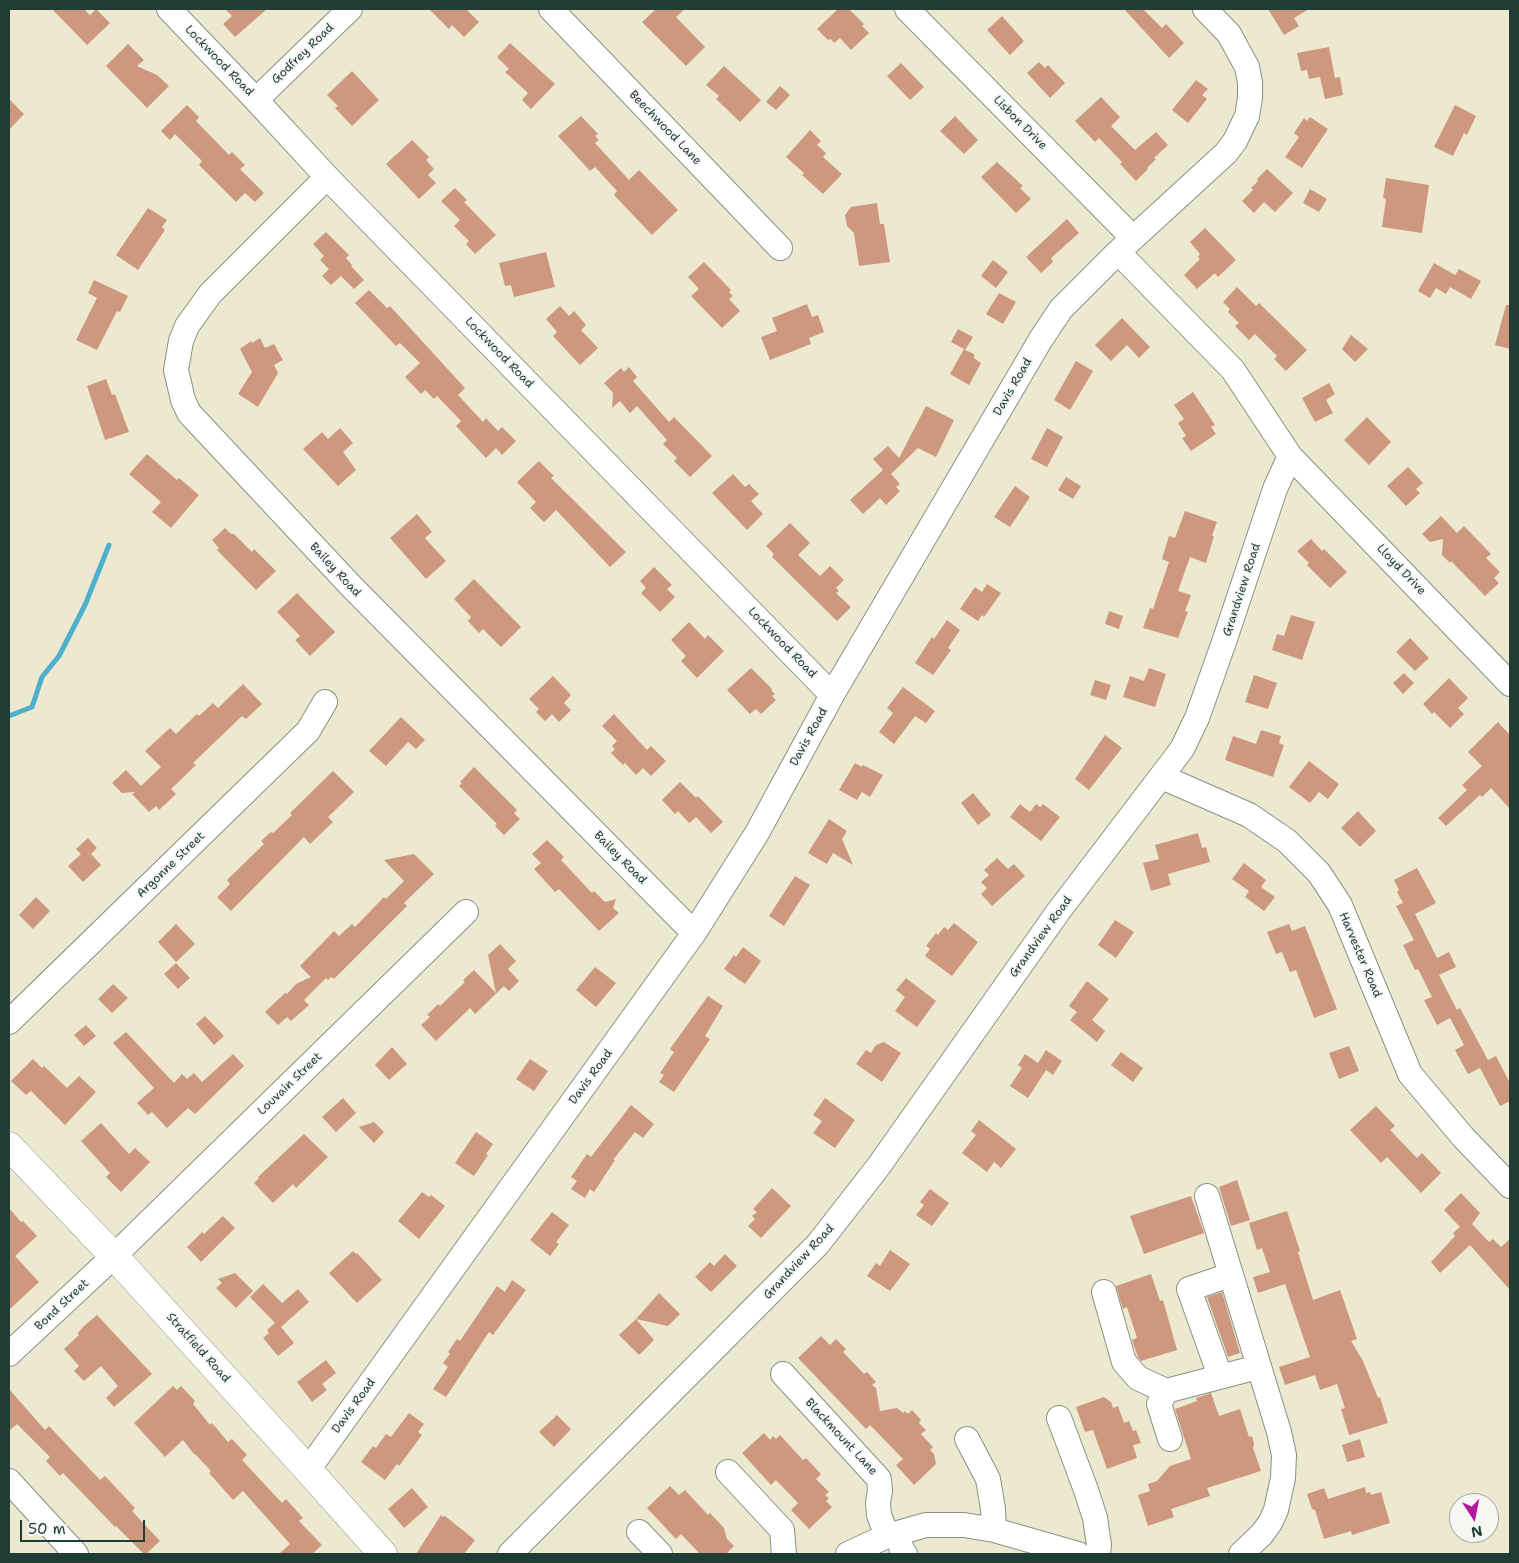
<!DOCTYPE html>
<style>
body{margin:0}
#map{position:relative;width:1519px;height:1563px;overflow:hidden;background:#ede9d1;font-family:"Shantell Sans",sans-serif}
canvas{display:block}
.frame{position:absolute;inset:0;border:10px solid #1f3d34;pointer-events:none}
.north{position:absolute;left:1449px;top:1493px;width:50px;height:50px;box-sizing:border-box;background:#f6f6f2;border:1px solid #a0aca6;border-radius:50%;rotate:169deg;font-size:14px;font-weight:700;line-height:20px;text-align:center;color:#1f3d34}
.north::after{content:'';display:block;margin:auto;width:18px;height:22px;background:#b5179e;clip-path:polygon(50% 0,100% 100%,50% 72%,0 100%)}
.scale{position:absolute;left:20px;top:1520px;width:125px;height:22px;box-sizing:border-box;border:2px solid #1f3d34;border-top:0;padding-left:6px;font-size:15px;line-height:18px;white-space:nowrap;color:#1f3d34;-webkit-text-stroke:4px #f6f6f2;paint-order:stroke}
</style>
<div id="map">
<canvas width="1519" height="1563"></canvas>
<div class="frame"></div>
<div class="north">N</div>
<div class="scale">50 m</div>
</div>
<script>
const c = document.querySelector('canvas').getContext('2d');
c.lineJoin = 'round';
function poly(rows) {
  const path = new Path2D();
  for (const r of rows) {
    path.moveTo(r[0], r[1]);
    for (let i = 2; i < r.length; i += 2) path.lineTo(r[i], r[i + 1]);
  }
  return path;
}
function stroke(path, color, width, dash) {
  c.strokeStyle = color;
  c.lineWidth = width;
  c.lineCap = dash ? 'butt' : 'round';
  c.setLineDash(dash || []);
  c.stroke(path);
}
function fill(path, color) {
  c.fillStyle = color;
  c.fill(path, 'evenodd');
}
function write(font, color, halo, rows, align = 'center') {
  c.font = font + ' "Shantell Sans",sans-serif';
  c.lineWidth = 4;
  c.setLineDash([]);
  c.textBaseline = 'middle';
  c.strokeStyle = halo;
  c.fillStyle = color;
  for (const [text, x, y, turn = 0] of rows) {
    c.save();
    c.translate(x, y);
    c.rotate((+turn || 0) * Math.PI / 180);
    c.textAlign = isNaN(turn) ? turn : align;
    if (halo) c.strokeText(text, 0, 0);
    c.fillText(text, 0, 0);
    c.restore();
  }
}
stroke(poly([
 [9,716,32,707,42,677,59,656,85,605,109,545]
]), '#4eb0cd', 5);
fill(poly([
 [52,9,84,9,90,15,96,9,110,23,87,45],
 [225,9,267,9,235,37,223,24,232,16],
 [429,9,466,9,479,22,464,37,452,25,449,29],
 [656,9,685,9,676,17,705,47,686,66,642,22],
 [838,9,849,9,864,24,862,26,869,33,851,50,840,38,834,43,831,39,828,40,817,29],
 [1124,9,1143,9,1162,28,1166,24,1184,43,1169,58],
 [1268,9,1309,9,1294,18,1299,26,1284,35],
 [1002,16,1024,41,1010,55,987,30],
 [510,43,555,84,531,109,522,100,528,93,505,72,509,69,497,57],
 [128,44,144,60,137,66,157,75,169,86,147,108,106,66],
 [1329,47,1335,78,1340,77,1343,95,1325,99,1320,77,1309,79,1307,70,1301,71,1297,53],
 [1039,62,1045,68,1048,65,1065,83,1050,98,1027,73],
 [901,63,924,87,910,100,887,76],
 [724,66,761,100,740,122,716,99,719,96,706,85],
 [352,71,379,100,352,126,335,108,338,106,327,95],
 [1196,80,1208,89,1202,95,1207,99,1188,123,1172,110],
 [780,86,790,95,776,110,766,102],
 [1101,97,1120,117,1111,126,1135,150,1156,132,1168,145,1154,158,1156,159,1147,168,1148,169,1136,181,1120,164,1122,162,1099,138,1095,142,1075,121],
 [9,99,24,114,9,130],
 [187,105,199,117,196,121,229,155,232,152,245,165,240,169,264,193,255,202,245,193,236,202,199,165,202,161,175,134,170,140,161,131],
 [1455,105,1476,116,1467,135,1464,133,1453,156,1434,147],
 [581,116,598,134,595,136,599,140,595,143,629,180,639,170,678,210,652,235,614,195,617,191,595,167,590,171,558,136],
 [955,116,978,140,964,154,940,131],
 [1310,117,1328,129,1302,168,1285,157,1299,137,1294,133,1304,118,1307,121],
 [810,130,821,141,817,145,826,153,823,157,842,174,823,194,802,175,804,173,786,157],
 [412,140,429,157,426,160,434,169,428,175,436,183,419,199,386,164],
 [997,162,1023,186,1020,188,1031,199,1016,213,981,177],
 [1267,169,1293,193,1275,212,1264,202,1254,213,1242,201,1253,190,1251,188,1258,181,1257,179],
 [1386,178,1429,185,1422,233,1382,227,1386,199,1383,198],
 [455,188,467,200,464,202,496,235,475,254,466,244,469,241,454,226,460,220,441,201],
 [1310,189,1327,199,1319,212,1303,203],
 [877,203,880,224,884,224,890,262,859,266,854,233,847,226,845,215,851,207],
 [148,208,167,220,162,227,165,230,138,270,116,255],
 [1067,219,1079,233,1051,258,1053,262,1041,273,1026,257],
 [1205,228,1236,260,1218,277,1215,273,1197,289,1184,275,1200,259,1198,257,1200,254,1190,242],
 [326,232,349,255,346,258,352,265,351,266,364,280,354,289,341,276,331,285,322,276,329,269,320,260,324,256,313,244],
 [546,252,555,287,514,297,511,285,505,286,499,263],
 [993,260,1008,272,996,288,981,276],
 [704,262,731,290,729,292,733,296,729,299,740,311,722,328,691,296,699,289,688,277],
 [1434,263,1455,275,1459,269,1481,281,1471,299,1450,287,1446,294,1436,288,1430,298,1418,291],
 [94,280,128,296,120,312,117,311,97,350,76,340,97,298,88,293],
 [1237,287,1256,306,1259,303,1307,350,1286,371,1274,359,1277,356,1255,334,1249,340,1235,326,1239,323,1228,312,1230,309,1223,302],
 [369,290,387,308,390,306,465,388,458,395,483,422,486,418,498,431,502,427,516,441,502,455,496,448,486,458,456,426,461,421,437,396,434,399,425,390,421,394,405,377,420,363,400,343,396,346,355,303],
 [999,293,1016,302,1003,324,986,314],
 [807,304,812,317,818,315,824,332,809,338,811,344,770,360,761,337,777,331,772,318],
 [1506,305,1510,305,1510,349,1495,345],
 [560,306,569,316,574,311,586,325,581,330,598,348,580,365,553,336,557,332,546,319],
 [1122,318,1150,347,1139,358,1127,345,1111,361,1095,345],
 [958,329,973,337,965,350,974,354,974,358,981,363,969,385,950,374,964,349,951,342],
 [1351,335,1368,349,1355,362,1342,349],
 [260,338,265,348,274,344,283,360,274,365,278,373,258,407,238,394,252,372,240,349,251,341,252,343],
 [1076,361,1093,371,1070,410,1054,400],
 [629,367,637,377,633,381,669,422,674,417,712,456,690,477,674,461,677,458,663,444,667,440,637,406,630,413,620,401,612,408,613,393,604,383,621,368,624,372],
 [106,379,112,395,115,394,129,432,105,440,87,386],
 [1329,383,1335,394,1326,400,1333,413,1315,422,1302,398],
 [1193,392,1215,425,1211,427,1216,434,1191,451,1182,438,1186,436,1178,423,1184,419,1174,405],
 [926,406,954,420,936,457,918,448,891,474,900,484,896,487,900,491,886,505,880,498,863,514,850,500,883,470,873,459,888,446,899,458],
 [1367,417,1391,442,1369,465,1344,440],
 [340,428,353,443,343,452,356,470,338,486,303,449,322,432,328,439],
 [1047,428,1063,437,1047,467,1031,459],
 [147,454,177,480,179,478,199,495,171,528,152,512,161,502,129,474],
 [539,461,554,476,551,478,626,552,610,567,556,510,544,522,530,508,536,502,517,482],
 [1408,467,1423,483,1416,489,1420,493,1406,506,1387,486],
 [733,474,745,487,749,484,759,494,751,501,763,514,747,530,712,493],
 [1066,477,1081,486,1073,499,1058,490],
 [1015,486,1030,497,1010,527,994,517],
 [1185,511,1217,522,1212,536,1214,536,1206,563,1190,557,1178,591,1191,595,1185,611,1188,612,1178,638,1143,628,1150,608,1153,609,1169,562,1162,559,1169,536,1175,538],
 [417,514,432,532,425,538,446,561,426,579,390,538],
 [1441,516,1457,533,1464,526,1491,554,1486,558,1500,572,1494,578,1499,583,1485,596,1451,561,1450,563,1442,555,1443,539,1430,542,1422,534],
 [790,523,810,543,798,555,820,576,830,566,844,580,836,588,839,591,836,593,851,607,837,621,772,557,774,554,766,546],
 [225,528,231,534,234,534,252,552,254,549,276,571,256,590,217,550,219,548,212,540],
 [1311,539,1322,551,1324,549,1347,572,1330,588,1307,565,1309,563,1297,551],
 [654,567,672,585,667,589,675,597,660,612,641,593,646,588,640,581],
 [474,579,521,627,501,647,483,629,479,633,468,621,471,617,454,599],
 [987,584,1001,593,984,617,982,615,978,621,960,609,975,587,982,592],
 [297,593,335,632,310,656,295,640,300,636,277,612],
 [1109,611,1123,616,1119,629,1105,624],
 [1291,615,1315,622,1302,660,1272,650,1277,634,1284,636],
 [947,620,960,630,948,648,951,650,933,675,915,663,932,637,934,639],
 [689,622,705,639,708,635,724,651,697,678,681,661,686,656,671,640],
 [1410,638,1429,658,1415,671,1396,652],
 [751,668,772,689,771,690,775,694,772,696,776,700,761,714,756,709,750,714,727,690],
 [1149,668,1166,674,1155,707,1123,697,1130,676,1144,681],
 [1404,673,1414,683,1403,694,1393,683],
 [1254,675,1277,683,1268,709,1245,702],
 [553,676,571,695,564,703,571,710,559,722,552,714,545,721,536,712,539,709,529,699],
 [1449,678,1468,698,1458,708,1464,714,1450,728,1434,712,1432,714,1423,704],
 [1095,680,1111,685,1106,700,1090,695],
 [243,684,262,704,246,719,242,716,193,763,196,765,171,789,176,794,159,810,156,806,149,812,132,794,135,792,122,793,112,783,126,770,141,786,161,767,145,751,170,728,176,734,197,714,199,716,213,703,218,708],
 [903,687,935,711,926,723,915,716,894,744,879,732,893,713,887,708],
 [614,714,647,750,651,746,666,761,651,776,643,768,636,775,625,763,623,765,611,753,615,749,612,746,617,741,602,726],
 [401,717,425,740,416,749,408,742,386,766,369,751],
 [1498,722,1510,735,1510,809,1491,788,1482,797,1480,795,1446,826,1438,818,1467,790,1462,785,1482,766,1468,752],
 [1261,730,1281,736,1279,743,1284,745,1273,777,1225,760,1233,736,1256,744],
 [1105,735,1122,748,1089,790,1075,779],
 [1309,761,1339,784,1328,799,1319,792,1310,803,1289,787],
 [855,763,862,767,863,765,883,775,870,797,862,792,857,800,839,790],
 [474,767,517,810,514,813,520,819,504,835,495,826,497,824,459,786,462,783,460,782],
 [333,771,354,792,328,817,333,822,310,844,304,837,231,911,217,897,230,884,227,880,264,844,261,841,271,832,273,833,292,815,290,813],
 [680,782,696,798,698,796,723,822,711,833,696,817,689,823,678,811,675,814,662,800],
 [973,793,991,815,978,825,961,803],
 [1020,804,1030,812,1036,804,1040,807,1043,804,1060,817,1041,841,1010,817],
 [1358,811,1376,831,1360,847,1341,828],
 [829,819,847,831,842,839,853,865,833,853,827,864,808,853],
 [1198,833,1202,848,1206,847,1210,862,1168,874,1171,885,1151,891,1143,863,1159,859,1155,845],
 [88,838,97,848,91,854,101,865,83,882,68,866,81,854,76,849],
 [547,840,564,857,561,860,592,893,594,891,605,902,616,899,613,908,619,913,599,931,559,889,555,892,534,869,541,863,532,854],
 [414,854,434,874,404,903,407,906,334,979,331,977,328,980,326,978,304,1000,309,1005,291,1021,287,1017,278,1025,265,1012,285,993,287,994,296,984,311,977,300,966,334,931,339,936,352,924,355,927,384,897,386,899,404,881,384,860],
 [997,858,1008,869,1014,864,1025,876,992,906,981,894,987,888,981,882,989,875,984,870],
 [1244,863,1266,880,1261,887,1275,897,1264,911,1245,897,1249,891,1232,879],
 [1417,868,1436,903,1415,914,1437,958,1449,952,1456,967,1439,975,1457,1010,1460,1008,1488,1060,1496,1056,1510,1083,1510,1101,1500,1106,1480,1068,1468,1074,1455,1050,1464,1045,1450,1018,1437,1025,1424,1000,1432,997,1418,969,1415,970,1403,945,1414,940,1396,906,1403,903,1397,892,1399,890,1394,880],
 [795,876,810,885,784,926,769,916],
 [36,897,50,911,33,929,19,915],
 [1115,920,1134,932,1116,958,1098,945],
 [954,923,978,942,952,976,925,956,930,949,926,946,936,933,938,935,944,927,948,930],
 [176,924,195,944,176,962,158,942],
 [1289,924,1292,931,1305,926,1337,1009,1314,1018,1296,970,1290,972,1282,952,1276,954,1267,932],
 [500,944,516,961,508,969,519,981,509,991,504,986,475,1014,470,1008,436,1041,421,1025,430,1017,427,1015,438,1004,440,1006,465,982,463,980,474,970,496,993,488,955],
 [743,947,761,961,745,984,724,969,734,955,736,957],
 [176,963,190,978,178,989,164,974],
 [595,967,616,983,596,1007,576,990],
 [906,978,936,1001,917,1027,895,1011,905,997,896,990],
 [1087,981,1109,999,1092,1020,1105,1031,1097,1042,1070,1020,1077,1012,1069,1006],
 [113,984,128,998,112,1013,98,999],
 [708,996,723,1006,705,1036,710,1039,674,1092,659,1082,664,1075,660,1073,674,1052,670,1049],
 [205,1016,224,1036,214,1045,196,1024],
 [86,1025,96,1036,84,1046,74,1035],
 [126,1032,174,1083,182,1074,187,1079,194,1073,202,1082,233,1054,244,1066,195,1114,188,1108,167,1128,152,1112,148,1115,137,1103,154,1088,113,1043],
 [884,1042,901,1053,882,1082,856,1064,866,1050,871,1053,876,1045],
 [1349,1046,1359,1071,1339,1079,1329,1053],
 [392,1047,407,1064,389,1080,375,1065],
 [1046,1050,1062,1061,1053,1075,1046,1070,1028,1098,1010,1086,1022,1068,1018,1065,1025,1054,1038,1063],
 [1121,1052,1143,1068,1133,1082,1111,1065],
 [33,1059,42,1068,44,1066,67,1088,79,1076,96,1092,65,1125,31,1091,26,1095,11,1081],
 [530,1059,548,1071,534,1091,516,1079],
 [343,1098,356,1113,336,1132,322,1117],
 [825,1098,855,1120,835,1148,813,1133,822,1121,813,1115],
 [631,1105,654,1124,643,1138,635,1132,613,1160,615,1160,594,1192,590,1189,585,1198,571,1189,577,1181,571,1177,587,1154,591,1157],
 [1376,1106,1395,1126,1390,1130,1417,1158,1422,1153,1441,1173,1421,1193,1387,1157,1381,1163,1350,1130],
 [979,1120,1016,1149,1001,1168,994,1162,987,1172,962,1153,976,1135,971,1131],
 [374,1122,384,1132,374,1143,359,1127],
 [101,1123,129,1154,135,1148,150,1162,121,1192,106,1177,110,1173,81,1141],
 [476,1132,493,1144,486,1154,488,1155,474,1176,455,1163],
 [304,1134,328,1157,296,1188,293,1184,273,1203,254,1183,259,1178,258,1177],
 [1237,1180,1250,1220,1231,1226,1219,1187],
 [772,1188,791,1206,761,1238,748,1226,755,1219,752,1216,757,1212,753,1209],
 [930,1189,949,1203,932,1226,916,1215,924,1205,920,1202],
 [422,1192,429,1197,431,1195,445,1206,419,1239,398,1221],
 [1461,1193,1480,1213,1472,1224,1489,1242,1493,1239,1501,1247,1510,1239,1510,1290,1470,1245,1440,1273,1431,1262,1455,1236,1453,1233,1460,1227,1444,1210],
 [1191,1196,1204,1233,1144,1254,1130,1216],
 [9,1208,21,1222,23,1221,37,1236,15,1256,39,1282,9,1310],
 [1287,1211,1300,1251,1298,1252,1313,1300,1340,1290,1357,1339,1351,1341,1363,1361,1378,1398,1380,1397,1388,1423,1349,1435,1341,1409,1345,1408,1337,1384,1320,1390,1315,1375,1285,1385,1279,1367,1310,1357,1285,1284,1258,1293,1253,1277,1270,1272,1262,1248,1257,1250,1249,1223],
 [552,1212,569,1225,556,1242,559,1244,550,1256,530,1240],
 [223,1216,235,1228,201,1262,187,1247,202,1232,204,1234],
 [890,1250,910,1264,890,1291,867,1276,876,1263,880,1266],
 [353,1251,356,1254,357,1253,382,1280,357,1303,329,1273],
 [725,1254,737,1266,711,1292,695,1277,710,1262,714,1266],
 [235,1273,253,1291,236,1308,216,1288,222,1283,218,1279],
 [1151,1274,1160,1301,1163,1300,1177,1350,1141,1361,1138,1357,1132,1340,1137,1338,1127,1307,1123,1309,1116,1286],
 [512,1280,526,1290,493,1335,489,1332,446,1397,433,1389,448,1367,443,1363,450,1354,448,1352,457,1339,460,1341,497,1286,505,1292],
 [263,1284,282,1303,298,1289,309,1302,281,1327,294,1343,278,1356,263,1338,269,1333,267,1330,275,1323,250,1297],
 [1222,1292,1240,1353,1228,1357,1207,1297],
 [659,1293,680,1314,668,1326,636,1319],
 [97,1315,152,1374,114,1407,106,1398,118,1386,101,1366,84,1381,74,1371,79,1366,64,1349,79,1335,78,1333,83,1327],
 [636,1319,654,1340,639,1355,619,1335],
 [821,1336,830,1345,836,1339,846,1349,843,1352,864,1374,867,1372,876,1382,872,1385,876,1388,880,1411,897,1408,903,1413,905,1411,908,1414,912,1410,921,1420,919,1423,926,1430,921,1434,933,1447,930,1450,934,1454,936,1464,914,1485,896,1465,903,1459,870,1425,866,1429,798,1358],
 [326,1360,336,1373,322,1384,327,1390,312,1402,297,1382],
 [173,1386,177,1390,181,1386,195,1401,193,1404,210,1425,212,1423,228,1442,232,1439,247,1455,242,1460,282,1503,286,1499,303,1518,299,1521,322,1545,312,1554,279,1554,290,1544,243,1491,233,1500,209,1473,211,1471,195,1454,194,1454,183,1440,165,1457,134,1423],
 [9,1389,45,1430,49,1426,100,1480,105,1476,135,1508,132,1511,160,1541,146,1554,144,1554,116,1526,115,1527,63,1473,60,1476,46,1461,50,1457,17,1424,9,1431],
 [1211,1393,1219,1416,1240,1409,1249,1437,1252,1436,1254,1444,1253,1448,1261,1471,1207,1488,1210,1496,1171,1509,1174,1517,1148,1526,1138,1495,1150,1491,1148,1484,1157,1481,1170,1466,1191,1459,1175,1409,1197,1401,1196,1398],
 [1104,1397,1111,1402,1113,1408,1118,1406,1124,1423,1129,1421,1133,1431,1136,1430,1141,1443,1133,1445,1137,1458,1107,1469,1093,1430,1085,1432,1076,1407],
 [409,1413,424,1424,418,1432,422,1435,399,1466,397,1464,385,1480,361,1462,373,1446,376,1448,386,1434,391,1437],
 [557,1415,571,1429,554,1447,539,1432],
 [764,1433,770,1440,773,1436,776,1439,780,1435,803,1460,806,1458,821,1474,816,1479,829,1492,825,1495,829,1498,826,1501,832,1507,809,1529,791,1510,798,1503,776,1480,771,1485,742,1453],
 [1360,1439,1365,1457,1347,1462,1342,1445],
 [670,1486,679,1495,685,1490,708,1515,710,1513,724,1528,727,1539,734,1546,726,1554,700,1554,681,1534,676,1539,647,1508],
 [1365,1487,1366,1493,1370,1492,1371,1495,1381,1492,1390,1523,1352,1535,1351,1531,1324,1539,1315,1510,1312,1509,1307,1494,1324,1488,1328,1499],
 [412,1488,428,1507,404,1528,388,1509],
 [441,1515,443,1517,445,1516,475,1540,464,1554,416,1554]
]), '#cd987e');
const minor = poly([
 [169,9,256,100,327,177,832,695],
 [551,9,780,248],
 [907,9,1133,238],
 [256,100,350,9],
 [327,177,210,294,187,326,181,341,176,370,183,400,189,413,350,585,694,933],
 [1118,252,1233,370,1290,456,1510,684],
 [1162,777,1249,815,1287,841,1319,873,1340,905,1410,1074,1463,1137,1510,1186],
 [9,1022,308,731,325,702],
 [1207,1196,1279,1432,1284,1455,1283,1478,1276,1510,1270,1523,1262,1534,1241,1554],
 [1104,1292,1124,1362,1138,1378,1166,1391,1258,1367],
 [9,1354,114,1256,466,912],
 [783,1374,879,1479,880,1491,878,1503,879,1515,887,1536],
 [1220,1376,1189,1289,1230,1275],
 [1166,1391,1159,1404,1170,1439],
 [1059,1418,1086,1490,1095,1518,1099,1545,1098,1554],
 [967,1439,988,1479,993,1509,994,1530],
 [308,1470,694,933,757,833,832,695,1041,339,1061,309,1118,252,1226,153,1235,141,1247,116,1250,98,1250,82,1247,67,1229,34,1205,9],
 [728,1472,782,1530,784,1554],
 [9,1481,76,1554],
 [639,1532,660,1554],
 [897,1533,902,1550,905,1554],
 [510,1554,818,1244,878,1167,1058,912,1182,749,1197,718,1224,642,1275,489,1290,456],
 [848,1554,887,1536,926,1525,964,1525,994,1530,1078,1554]
]);
const major = poly([
 [9,1146,125,1268,308,1470,383,1554]
]);
stroke(minor, '#869382', 26);
stroke(major, '#869382', 29);
stroke(minor, '#fff', 24);
stroke(major, '#fff', 28);
write('12px', '#1f3d34', '#f6f6f2', [
 ["Godfrey Road",303,54,-44],
 ["Lockwood Road",219,61,46],
 ["Lisbon Drive",1020,123,45],
 ["Beechwood Lane",665,128,46],
 ["Lockwood Road",499,353,46],
 ["Davis Road",1013,387,-60],
 ["Bailey Road",335,570,47],
 ["Lloyd Drive",1401,570,46],
 ["Grandview Road",1242,590,-72],
 ["Lockwood Road",782,643,46],
 ["Davis Road",809,737,-61],
 ["Bailey Road",620,858,45],
 ["Argonne Street",171,865,-44],
 ["Grandview Road",1041,937,-54],
 ["Harvester Road",1360,955,67],
 ["Davis Road",591,1077,-54],
 ["Louvain Street",290,1084,-44],
 ["Grandview Road",799,1262,-47],
 ["Bond Street",62,1305,-43],
 ["Stratfield Road",198,1348,48],
 ["Davis Road",354,1406,-54],
 ["Blackmount Lane",841,1437,47]
]);
</script>
